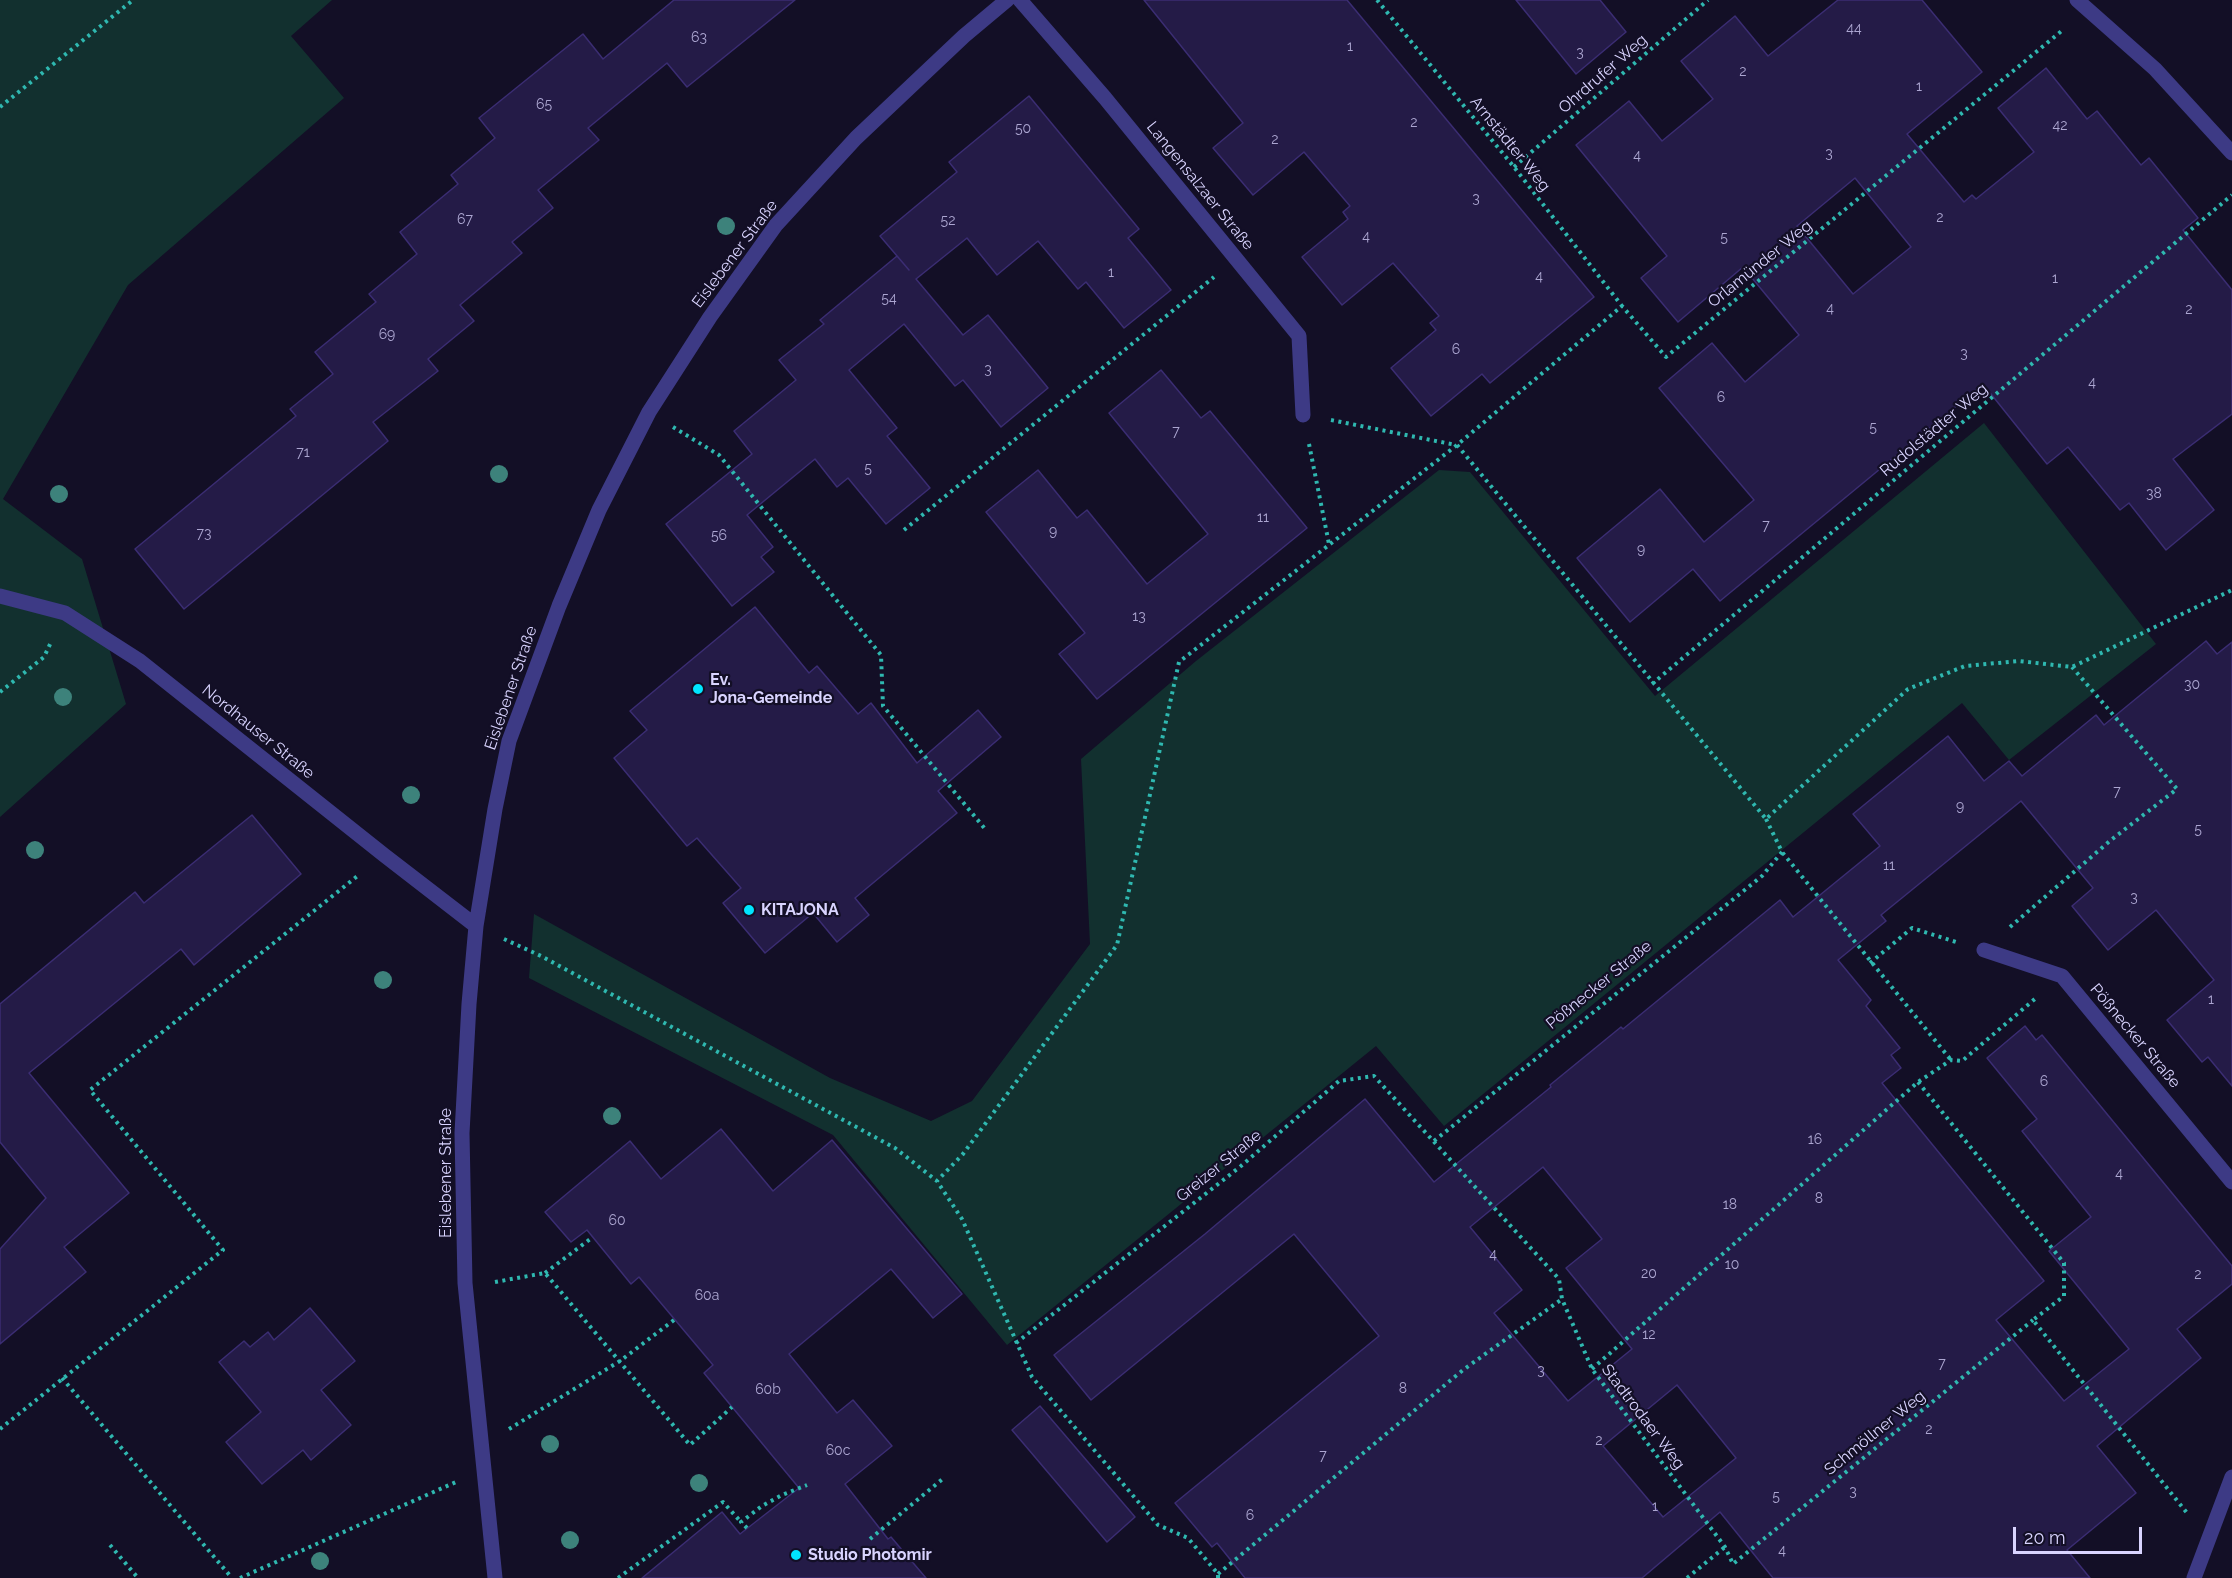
<!DOCTYPE html>
<meta charset="utf-8">
<style>
body{margin:0}
#map{position:relative;width:2232px;height:1578px;overflow:hidden;background:#130f26;font-family:Raleway,sans-serif}
canvas{display:block}
.scale{position:absolute;left:2013px;top:1527px;width:129px;height:27px;box-sizing:border-box;border:3px solid #d9d4ff;border-top:0;padding-left:8px;font-size:18px;line-height:21px;white-space:nowrap;color:#d9d4ff;-webkit-text-stroke:4px #130f26;paint-order:stroke}
</style>
<div id="map">
<canvas width="2232" height="1578"></canvas>
<div class="scale">20 m</div>
</div>
<script>
const c = document.querySelector('canvas').getContext('2d');
c.lineJoin = 'round';
function fill(path, color) {
  c.fillStyle = color;
  c.fill(path, 'evenodd');
}
function poly(rows) {
  const path = new Path2D();
  for (const r of rows) {
    path.moveTo(r[0], r[1]);
    for (let i = 2; i < r.length; i += 2) path.lineTo(r[i], r[i + 1]);
  }
  return path;
}
function stroke(path, color, width, dash) {
  c.strokeStyle = color;
  c.lineWidth = width;
  c.lineCap = dash ? 'butt' : 'round';
  c.setLineDash(dash || []);
  c.stroke(path);
}
function write(font, color, halo, rows, align = 'center') {
  c.font = font + ' Raleway,sans-serif';
  c.lineWidth = 4.5;
  c.setLineDash([]);
  c.textBaseline = 'middle';
  c.strokeStyle = halo;
  c.fillStyle = color;
  for (const [text, x, y, turn = 0] of rows) {
    c.save();
    c.translate(x, y);
    c.rotate((+turn || 0) * Math.PI / 180);
    c.textAlign = isNaN(turn) ? turn : align;
    if (halo) c.strokeText(text, 0, 0);
    c.fillText(text, 0, 0);
    c.restore();
  }
}
fill(poly([
 [0,0,332,0,291,36,344,98,128,285,3,499,82,559,126,704,0,817],
 [1984,423,2156,644,2009,760,1962,703,1444,1126,1376,1046,1007,1345,833,1135,529,978,534,914,830,1078,931,1121,972,1101,1090,944,1081,759,1196,661,1439,470,1470,472,1655,696]
]), '#12302f');
const building = poly([
 [674,0,795,0,687,87,667,63,588,128,599,140,538,190,553,208,512,242,522,253,460,305,474,321,428,359,438,371,373,422,388,441,184,609,135,549,296,416,290,409,333,374,315,352,376,302,369,294,417,254,400,232,458,184,451,175,495,138,479,118,583,34,603,59,674,0],
 [1144,0,1347,0,1594,297,1490,383,1482,374,1431,416,1391,368,1436,330,1430,323,1439,316,1393,263,1342,305,1302,257,1348,219,1343,212,1350,206,1304,152,1253,195,1213,148,1243,123,1144,0],
 [1516,0,1600,0,1626,32,1576,74,1516,0],
 [1838,0,1922,0,1982,72,1907,134,1964,202,1972,195,1976,199,2034,152,1998,108,2046,68,2087,119,2097,111,2141,165,2149,158,2198,218,2183,230,2232,290,2232,414,2173,459,2214,510,2166,550,2129,503,2120,510,2068,447,2047,464,1983,384,1720,601,1693,569,1630,622,1577,558,1660,489,1704,542,1754,500,1659,388,1712,343,1745,382,1799,335,1743,267,1678,322,1641,278,1667,256,1576,145,1629,101,1662,141,1713,99,1681,61,1735,16,1768,56,1838,0],
 [1855,178,1911,247,1853,294,1797,226,1855,178],
 [1029,96,1139,229,1128,238,1171,290,1124,328,1086,282,1078,289,1038,241,997,275,967,238,916,279,963,335,988,315,1048,388,1001,427,963,380,955,386,904,324,849,370,897,428,887,436,930,488,886,524,848,478,837,487,815,459,747,515,773,547,761,557,774,572,732,606,666,524,752,454,734,431,796,380,779,360,824,324,820,320,897,256,909,270,880,236,957,172,949,162,1029,96],
 [1161,370,1201,418,1210,411,1307,528,1097,699,1059,654,1085,633,986,512,1038,470,1077,518,1087,510,1147,584,1208,534,1109,413,1161,370],
 [755,607,809,673,817,666,858,714,871,703,917,763,978,710,1001,737,938,791,957,813,855,898,869,915,837,942,813,913,765,953,723,903,741,888,697,838,687,846,614,758,647,730,630,711,755,607],
 [2206,641,2217,654,2232,642,2232,1086,2208,1057,2202,1062,2167,1020,2214,980,2156,910,2108,950,2072,906,2093,888,2021,801,1881,915,1886,921,1838,960,1871,1000,1866,1006,1900,1048,1891,1055,1901,1068,1882,1083,2044,1281,1996,1320,2064,1401,2129,1349,2049,1251,2091,1217,2022,1131,2037,1119,1987,1058,2025,1026,2036,1040,2042,1035,2232,1266,2232,1284,2177,1329,2201,1358,2097,1446,2136,1493,2067,1550,2090,1578,1773,1578,1720,1512,1642,1578,1245,1578,1217,1543,1212,1547,1175,1503,1379,1336,1294,1234,1091,1400,1054,1355,1205,1234,1365,1099,1434,1182,1551,1087,1550,1085,1621,1027,1623,1029,1780,900,1793,917,1880,846,1853,814,1948,736,1984,781,2009,761,2022,776,2096,715,2104,725,2206,641],
 [1543,1167,1602,1239,1566,1268,1632,1349,1568,1401,1494,1313,1522,1290,1470,1227,1543,1167],
 [1677,1385,1736,1458,1663,1517,1603,1446,1677,1385],
 [252,815,301,874,194,965,181,949,29,1073,129,1193,64,1247,86,1272,0,1344,0,1249,46,1198,0,1142,0,1004,135,892,144,903,252,815],
 [721,1129,773,1191,832,1140,962,1294,933,1318,891,1269,789,1354,837,1413,853,1400,892,1446,845,1484,888,1539,891,1537,926,1578,642,1578,722,1512,740,1534,799,1488,704,1373,713,1365,639,1277,631,1284,587,1230,571,1242,545,1212,630,1141,661,1179,721,1129],
 [310,1308,355,1361,321,1390,351,1425,311,1460,303,1450,262,1484,226,1442,261,1412,219,1362,244,1341,250,1347,268,1332,274,1340,310,1308],
 [1040,1406,1135,1517,1107,1542,1012,1430,1040,1406]
]);
fill(building, '#241b47');
stroke(building, '#3b2d73', 1.5);
stroke(poly([
 [1377,0,1514,167,1622,306],
 [0,107,133,0],
 [1514,167,1708,0],
 [1331,420,1456,445],
 [673,427,719,455,881,655,883,706,986,830],
 [1309,444,1329,544],
 [1457,445,1766,819,1908,689,1965,666,2019,661,2072,667,2232,590],
 [904,530,1214,277],
 [1652,684,2232,195],
 [0,692,44,657,52,640],
 [1766,819,1782,852,1951,1060],
 [2010,927,2111,840,2177,789,2072,667],
 [504,939,541,956,895,1148,937,1181],
 [1870,963,1912,928,1956,942],
 [1918,1082,2064,1263,2064,1296,2033,1320,2187,1513],
 [1434,1141,1762,876,1782,852],
 [545,1273,593,1237],
 [495,1282,545,1273,690,1445,732,1407],
 [1016,1343,1241,1166,1339,1081,1374,1076,1559,1279,1562,1299,1592,1369,1725,1547,1733,1564,2033,1320],
 [1592,1369,1918,1082,1951,1060,1962,1061,2036,998],
 [62,1378,232,1578],
 [0,1429,223,1250,90,1090,360,874],
 [509,1429,620,1361,674,1320],
 [747,1528,741,1522,762,1506,782,1495,807,1485],
 [870,1539,945,1477],
 [110,1545,138,1578],
 [1218,1574,1463,1370,1562,1299],
 [240,1578,456,1482],
 [618,1578,723,1502,741,1522],
 [1218,1578,1218,1574,1188,1538,1158,1525,1032,1377,962,1219,937,1181,963,1154,1117,945,1179,662,1457,445,1622,306,1666,357,2064,29],
 [1687,1578,1725,1547]
]), '#2fb8b0', 4, [3, 4.5]);
stroke(poly([
 [1020,0,1105,98,1299,336,1303,415],
 [2077,0,2155,69,2232,153],
 [0,596,65,613,140,661,384,855,476,926],
 [1984,950,2062,976,2232,1182],
 [495,1578,465,1283,462,1133,469,1004,476,926,495,809,509,741,559,606,599,510,649,412,710,317,776,225,856,138,964,36,1007,0],
 [2194,1578,2232,1477]
]), '#3d3a85', 15);
c.fillStyle = '#3d827b';
for (const [x, y] of [
 [726,226],
 [499,474],
 [59,494],
 [63,697],
 [411,795],
 [35,850],
 [383,980],
 [612,1116],
 [550,1444],
 [699,1483],
 [570,1540],
 [320,1561]
]) {
  c.beginPath();
  c.arc(x, y, 9, 0, 2 * Math.PI);
  c.fill();
}
for (const [x, y, r, color] of [
 [698,689,6,"#00e5ff"],
 [749,910,6,"#00e5ff"],
 [796,1555,6,"#00e5ff"]
]) {
  const dot = new Path2D();
  dot.arc(x, y, r, 0, 2 * Math.PI);
  c.fillStyle = color;
  c.fill(dot);
  stroke(dot, '#130f26', 2);
}
write('14px', '#aca6d1', null, [
 ["44",1854,29],
 ["63",699,38],
 ["1",1350,47],
 ["3",1580,53],
 ["2",1743,72],
 ["1",1919,87],
 ["65",544,105],
 ["2",1414,123],
 ["42",2060,126],
 ["50",1023,129],
 ["2",1275,140],
 ["3",1829,154],
 ["4",1637,156],
 ["3",1476,199],
 ["2",1940,218],
 ["67",465,220],
 ["52",948,221],
 ["4",1366,237],
 ["5",1724,238],
 ["1",1111,273],
 ["4",1539,277],
 ["1",2055,279],
 ["54",889,299],
 ["4",1830,309],
 ["2",2189,310],
 ["69",387,335],
 ["6",1456,350],
 ["3",1964,354],
 ["3",988,370],
 ["4",2092,383],
 ["6",1721,398],
 ["5",1873,428],
 ["7",1176,432],
 ["71",303,453],
 ["5",868,469],
 ["38",2154,494],
 ["11",1263,518],
 ["7",1766,526],
 ["9",1053,532],
 ["73",204,534],
 ["56",719,536],
 ["9",1641,550],
 ["13",1139,617],
 ["30",2192,685],
 ["7",2117,792],
 ["9",1960,807],
 ["5",2198,830],
 ["11",1889,866],
 ["3",2134,898],
 ["1",2211,1000],
 ["6",2044,1082],
 ["16",1815,1140],
 ["4",2119,1174],
 ["8",1819,1199],
 ["18",1730,1205],
 ["60",617,1221],
 ["4",1493,1255],
 ["10",1732,1265],
 ["20",1649,1274],
 ["2",2198,1275],
 ["60a",707,1296],
 ["12",1649,1335],
 ["7",1942,1364],
 ["3",1541,1371],
 ["8",1403,1389],
 ["60b",768,1390],
 ["2",1929,1430],
 ["2",1599,1441],
 ["60c",838,1451],
 ["7",1323,1456],
 ["3",1853,1492],
 ["5",1776,1497],
 ["1",1655,1507],
 ["6",1250,1516],
 ["4",1782,1551]
]);
write('16px', '#d9d4ff', '#130f26', [
 ["Ohrdrufer Weg",1603,74,-41],
 ["Arnstädter Weg",1510,144,51],
 ["Langensalzaer Straße",1200,186,51],
 ["Eislebener Straße",735,254,-53],
 ["Orlamünder Weg",1760,264,-39],
 ["Rudolstädter Weg",1934,430,-40],
 ["Eislebener Straße",511,688,-71],
 ["Nordhauser Straße",258,732,39],
 ["Pößnecker Straße",1599,985,-39],
 ["Pößnecker Straße",2135,1036,50],
 ["Greizer Straße",1219,1166,-39],
 ["Eislebener Straße",446,1173,-90],
 ["Stadtrodaer Weg",1643,1417,53],
 ["Schmöllner Weg",1875,1433,-39]
]);
write('bold 16px', '#d9d4ff', '#130f26', [
 ["Ev.",710,680],
 ["Jona-Gemeinde",710,698],
 ["KITAJONA",761,910],
 ["Studio Photomir",808,1555]
], 'left');
</script>
